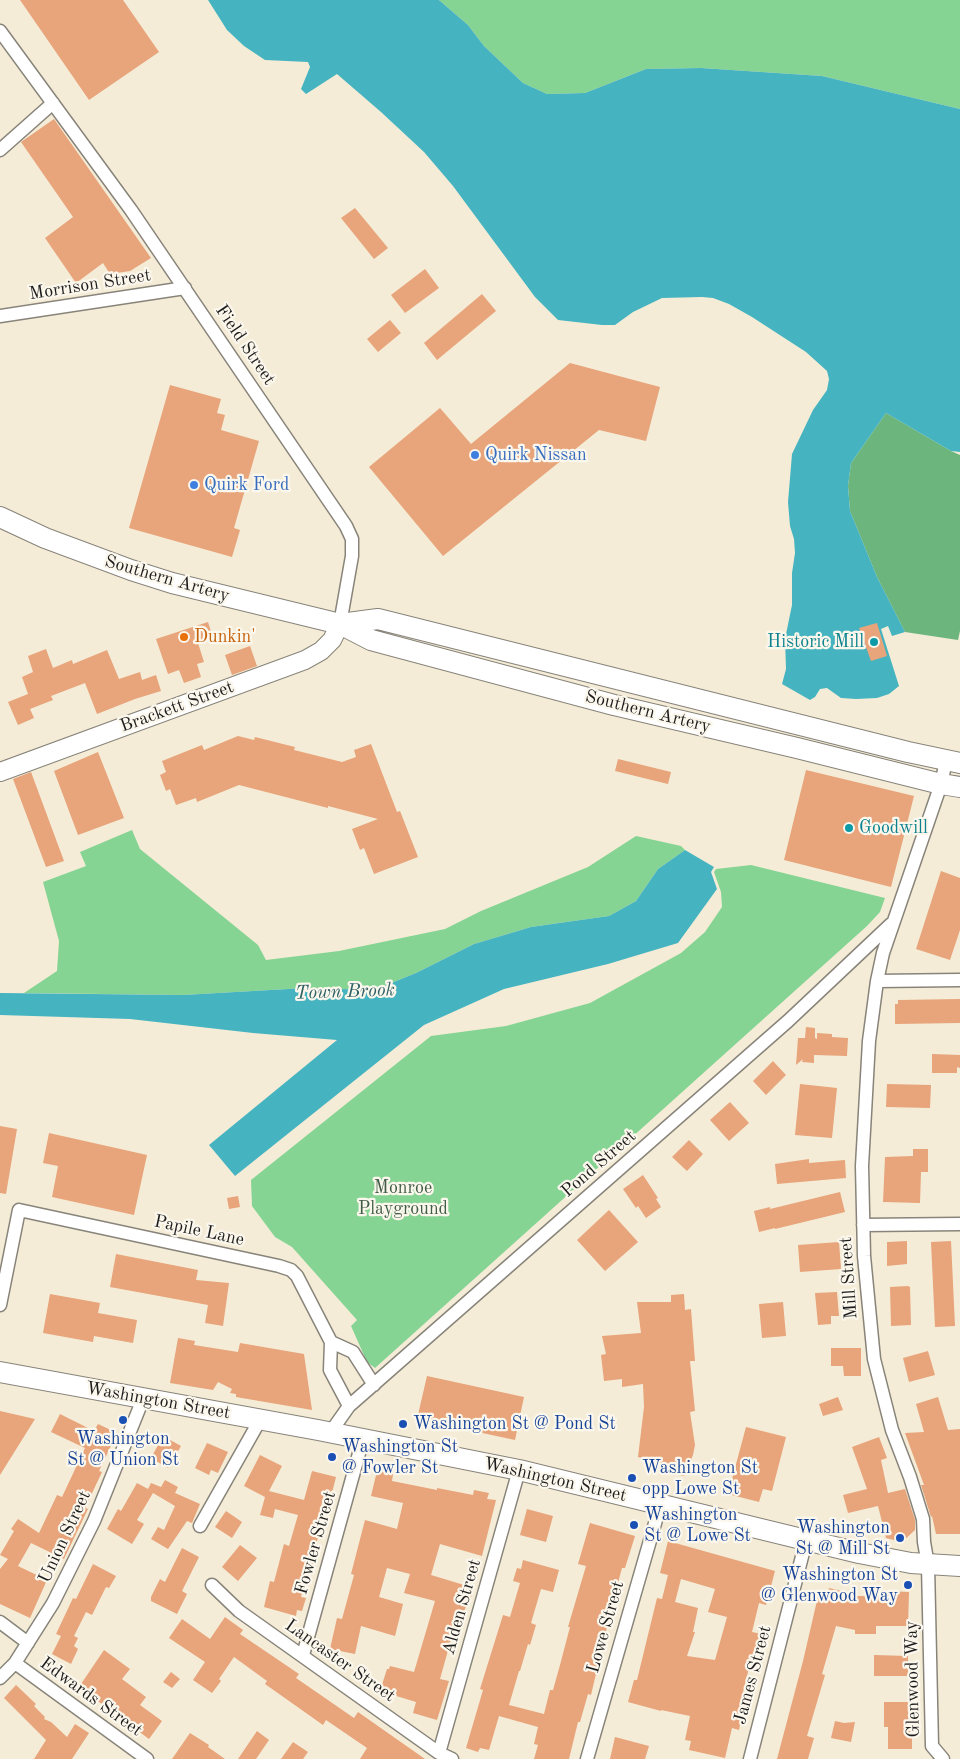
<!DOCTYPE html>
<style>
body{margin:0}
canvas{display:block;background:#f4ecd7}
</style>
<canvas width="960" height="1759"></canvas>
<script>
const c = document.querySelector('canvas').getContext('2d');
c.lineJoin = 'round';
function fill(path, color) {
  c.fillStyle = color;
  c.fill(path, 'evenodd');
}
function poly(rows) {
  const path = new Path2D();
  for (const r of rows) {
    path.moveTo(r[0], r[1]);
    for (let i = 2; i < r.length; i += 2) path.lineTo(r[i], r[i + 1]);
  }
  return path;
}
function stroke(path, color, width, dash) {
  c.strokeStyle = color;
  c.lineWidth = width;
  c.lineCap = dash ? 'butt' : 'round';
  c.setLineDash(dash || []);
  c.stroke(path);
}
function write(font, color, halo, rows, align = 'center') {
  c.font = font + ' "Old Standard TT",serif';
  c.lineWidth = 4.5;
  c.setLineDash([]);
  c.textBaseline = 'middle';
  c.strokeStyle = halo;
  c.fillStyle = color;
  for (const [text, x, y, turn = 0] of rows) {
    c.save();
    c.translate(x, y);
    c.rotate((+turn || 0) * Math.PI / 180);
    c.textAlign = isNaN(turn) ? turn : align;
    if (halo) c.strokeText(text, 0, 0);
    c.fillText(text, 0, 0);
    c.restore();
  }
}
fill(poly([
 [439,0,960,0,960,109,822,76,701,68,646,69,585,93,547,94,523,83,484,46,468,25],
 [132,830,140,849,258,945,266,960,339,951,445,929,481,911,588,867,636,836,681,846,685,850,658,869,636,901,609,916,531,927,474,944,416,973,374,990,306,988,183,995,24,993,57,971,59,941,43,882,86,866,80,852],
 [751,865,885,898,880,912,867,926,375,1368,367,1362,351,1326,357,1320,292,1247,275,1237,252,1206,251,1180,431,1036,506,1026,590,1003,681,953,705,932,722,907,721,892,714,872,716,869]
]), '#86d493');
fill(poly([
 [886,413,951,451,960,455,960,631,958,640,905,632,877,577,850,511,848,486,851,463]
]), '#6cb67d');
fill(poly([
 [208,0,439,0,468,25,484,46,523,83,547,94,585,93,646,69,701,68,822,76,960,109,960,452,951,451,886,413,851,463,848,486,850,511,877,577,905,632,892,636,888,626,881,629,899,686,889,694,877,698,856,699,841,698,827,688,820,689,815,697,810,700,782,684,786,669,785,639,792,605,792,573,795,553,794,539,790,526,788,502,792,454,813,410,827,390,829,379,827,371,806,352,752,317,729,304,713,298,702,297,662,298,633,312,615,325,602,325,558,320,535,297,453,186,424,152,381,112,337,74,306,94,301,89,310,67,308,62,265,60,244,46,227,30],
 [685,850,714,867,711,872,717,889,678,943,608,964,504,989,424,1025,235,1176,209,1145,337,1040,253,1033,130,1019,0,1015,0,993,183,995,306,988,374,990,416,973,474,944,531,927,609,916,636,901,658,869]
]), '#46b4c0');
fill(poly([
 [20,0,123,0,159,52,89,100],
 [54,119,151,258,130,271,110,274,103,263,76,283,45,238,73,217,21,142],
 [355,208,388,248,374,259,341,218],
 [425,269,439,288,405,313,391,295],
 [482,294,496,311,437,360,424,343],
 [390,320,401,333,378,352,367,339],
 [570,363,660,387,646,441,599,430,443,556,369,467,440,408,471,444],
 [170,385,221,399,217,413,225,415,221,430,259,441,234,528,240,530,232,557,129,528],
 [208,622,213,638,198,643,204,662,197,664,201,677,184,683,179,670,168,674,156,639],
 [877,623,887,656,871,661,859,628],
 [250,646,257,666,232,675,225,655],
 [46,649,53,668,72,660,73,664,107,650,119,679,140,672,142,680,156,675,161,691,135,699,97,714,85,683,51,696,53,700,30,709,34,718,18,725,8,702,28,694,22,677,33,672,28,656],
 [238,736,254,740,255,737,295,747,294,750,342,762,356,757,354,750,371,744,397,812,400,811,418,857,374,874,364,848,360,850,352,829,378,819,328,806,328,808,239,785,197,802,196,798,176,805,170,789,166,791,160,775,166,772,162,761,202,745,204,750],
 [98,752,124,818,78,835,54,771],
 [618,759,671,772,668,784,615,771],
 [806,770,914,796,891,887,784,860],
 [31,772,64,861,46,867,13,779],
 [941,871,960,878,960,930,950,960,916,949],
 [960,999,960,1023,895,1024,895,1004,898,1004,898,1000],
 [806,1027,815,1028,815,1038,817,1039,817,1033,832,1034,832,1037,848,1038,847,1056,814,1055,814,1063,802,1062,803,1059,796,1065,798,1038,805,1038],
 [932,1054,960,1055,960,1068,957,1067,957,1073,932,1073],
 [773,1061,786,1075,766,1095,753,1081],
 [800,1084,837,1088,832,1138,795,1135],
 [887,1084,931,1085,930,1108,886,1107],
 [730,1102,749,1123,729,1141,710,1120],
 [0,1126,17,1129,6,1194,0,1193],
 [49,1133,147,1155,134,1215,52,1197,58,1166,43,1163],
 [689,1140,703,1154,687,1171,672,1157],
 [913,1149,928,1149,928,1172,921,1172,920,1203,883,1202,885,1157,913,1156],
 [809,1159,809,1163,845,1160,846,1178,777,1184,775,1164],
 [643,1175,658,1198,656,1199,661,1207,646,1218,638,1206,636,1208,623,1189],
 [840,1192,845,1212,775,1229,775,1228,759,1232,754,1211,770,1207,770,1209],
 [238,1196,240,1207,229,1209,227,1198],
 [609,1210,638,1242,605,1271,577,1240],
 [907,1241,907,1264,887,1266,887,1242],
 [951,1241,955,1326,935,1327,931,1242],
 [839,1242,841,1269,800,1272,798,1245],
 [116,1254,198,1270,196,1280,229,1283,223,1326,205,1323,208,1305,110,1287],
 [908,1286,910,1287,911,1325,891,1326,890,1287],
 [837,1292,839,1316,831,1316,831,1324,818,1325,815,1293],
 [50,1294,100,1303,98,1313,137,1320,133,1343,94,1336,93,1342,43,1333],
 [684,1294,685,1310,691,1309,695,1361,690,1361,695,1411,690,1412,695,1445,693,1455,684,1476,668,1473,669,1466,638,1457,644,1407,643,1384,622,1387,622,1379,604,1381,601,1355,606,1354,602,1336,641,1333,637,1302,671,1302,671,1295],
 [783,1302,786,1336,762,1338,759,1304],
 [178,1338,195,1341,194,1345,238,1352,240,1343,304,1354,312,1410,236,1397,236,1394,230,1393,232,1389,218,1382,213,1390,170,1383],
 [831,1348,861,1348,861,1376,844,1376,843,1366,831,1366],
 [928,1351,935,1375,909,1382,903,1358],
 [427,1376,524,1397,515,1440,417,1419],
 [838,1397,843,1410,823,1416,819,1404],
 [938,1397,948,1430,960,1429,960,1534,936,1534,932,1516,931,1517,921,1485,924,1485,905,1433,924,1432,916,1404],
 [0,1411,35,1419,0,1475],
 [60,1414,94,1431,98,1424,117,1433,99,1471,102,1472,85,1508,88,1509,64,1559,31,1543,18,1566,47,1580,30,1618,0,1604,0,1569,8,1559,0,1555,14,1531,11,1529,18,1519,39,1533,57,1495,62,1497,85,1448,51,1432],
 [746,1427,786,1437,772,1491,763,1489,759,1502,728,1494],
 [163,1436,181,1446,168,1468,151,1458],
 [879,1437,887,1458,881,1460,888,1493,905,1489,915,1520,915,1530,902,1542,886,1538,878,1506,848,1513,843,1495,867,1489,852,1447],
 [207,1443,228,1452,218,1473,211,1470,209,1475,195,1468],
 [260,1455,282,1466,269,1491,304,1500,312,1471,336,1477,332,1493,325,1491,316,1526,321,1527,314,1552,316,1553,311,1573,307,1572,301,1597,306,1598,302,1611,297,1610,296,1616,264,1607,270,1581,274,1582,284,1544,289,1546,298,1515,275,1509,273,1518,260,1515,265,1497,244,1486],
 [377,1471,393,1474,392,1481,437,1490,437,1488,473,1495,474,1490,489,1493,487,1499,496,1500,482,1556,440,1544,431,1575,474,1588,468,1607,466,1606,459,1631,454,1629,440,1679,449,1681,437,1720,413,1713,416,1702,380,1691,387,1669,389,1669,390,1666,414,1672,435,1601,404,1593,410,1574,387,1568,379,1597,403,1604,395,1636,361,1626,355,1654,330,1649,337,1618,342,1619,354,1575,351,1574,365,1520,397,1529,403,1503,371,1496],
 [165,1480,178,1487,175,1493,200,1504,192,1523,187,1521,168,1549,151,1539,158,1527,164,1530,175,1506,153,1493,137,1520,144,1524,132,1544,107,1529,118,1509,121,1511,137,1483,148,1489,151,1483,161,1487],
 [527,1509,553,1516,546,1542,520,1535],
 [226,1511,242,1522,232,1538,215,1527],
 [590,1523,635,1536,625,1568,622,1568,613,1601,611,1600,603,1626,607,1627,591,1695,588,1694,580,1722,578,1722,569,1759,534,1759,538,1745,534,1744,538,1727,499,1716,489,1750,480,1748,478,1752,466,1748,483,1690,480,1689,503,1615,510,1617,520,1583,513,1581,517,1568,521,1569,523,1560,559,1570,553,1592,541,1589,531,1623,536,1625,530,1645,528,1644,520,1671,519,1671,509,1705,544,1714,550,1690,553,1690,560,1665,570,1627,568,1627,586,1566,578,1564],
 [668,1541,775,1571,766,1605,759,1603,752,1632,762,1634,757,1653,753,1652,740,1704,744,1705,739,1730,732,1728,725,1758,689,1750,691,1741,685,1740,690,1716,661,1710,661,1711,628,1702,634,1680,637,1680,657,1598,662,1599,668,1575,660,1573],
 [681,1579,715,1589,708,1612,727,1617,715,1660,687,1656,695,1632,693,1632,698,1608,675,1602],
 [240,1545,257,1558,238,1581,222,1567],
 [182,1548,199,1557,182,1591,187,1594,177,1614,151,1601,151,1597,160,1579,165,1582],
 [93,1564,116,1576,109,1588,106,1587,92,1615,86,1612,74,1636,78,1638,74,1646,78,1649,71,1664,52,1654,61,1636,56,1634,73,1598,76,1599],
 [829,1588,845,1592,844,1596,886,1596,886,1591,909,1592,908,1626,876,1626,876,1634,855,1634,855,1630,836,1626,822,1674,825,1675,807,1736,814,1738,808,1759,777,1759,803,1661,819,1592,827,1594],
 [225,1617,243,1630,240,1634,299,1674,296,1678,354,1718,358,1712,425,1759,360,1759,367,1748,326,1720,323,1725,265,1684,267,1681,234,1657,219,1679,221,1681,212,1693,193,1680,205,1662,169,1638,182,1619,210,1639],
 [104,1650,130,1669,122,1679,146,1697,140,1705,162,1721,149,1739,79,1687],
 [874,1655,908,1656,908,1676,874,1676],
 [171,1672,180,1679,172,1688,163,1682],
 [16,1685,36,1704,34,1706,45,1717,44,1719,51,1722,67,1737,75,1724,89,1733,72,1759,34,1759,46,1740,4,1698],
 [884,1702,909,1702,908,1731,912,1731,912,1749,888,1749,888,1727,884,1727],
 [835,1721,844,1723,855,1722,851,1742,831,1738],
 [257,1731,269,1740,256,1759,238,1759],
 [190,1733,209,1745,208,1747,225,1759,172,1759],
 [615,1737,649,1746,645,1759,610,1759],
 [293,1742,308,1752,303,1759,281,1759]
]), '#e8a47a');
const street = poly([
 [0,31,131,210,346,526,352,539,352,556,340,624],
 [0,150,53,103],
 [0,316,185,288],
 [877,981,960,980],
 [863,1225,960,1224],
 [0,1305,19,1210,279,1266,291,1270,297,1276,331,1342,330,1370,349,1406],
 [331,1342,353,1352,374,1385],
 [330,1433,349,1406,788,1021,891,924],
 [200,1526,260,1420],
 [212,1585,239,1611,439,1753,452,1759],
 [0,1622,28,1643],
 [303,1655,363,1439],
 [15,1663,147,1759],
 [0,1678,15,1663,53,1603,94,1521,143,1399],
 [439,1753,519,1470],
 [587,1759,660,1506],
 [750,1759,806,1541],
 [943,1759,932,1746,928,1565,924,1542,923,1519,910,1477,892,1430,874,1359,864,1256,862,1166,869,1041,877,981,883,953,941,784,946,761]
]);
const secondary = poly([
 [0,772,305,660,321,651,332,640,340,624]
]);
const primary = poly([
 [0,517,45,538,131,570,172,583,340,624,371,640,614,705,797,748,941,784,960,787],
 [340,624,378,619,908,752,960,763],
 [0,1372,318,1430,519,1470,859,1553,911,1563,960,1566]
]);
stroke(street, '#88847a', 15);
stroke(secondary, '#88847a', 20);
stroke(primary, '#88847a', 22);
stroke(street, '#fff', 12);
stroke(secondary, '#fff', 18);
stroke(primary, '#fff', 20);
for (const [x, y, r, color] of [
 [475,455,5,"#3f7fe0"],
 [194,485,5,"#3f7fe0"],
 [184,637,5,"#e8710a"],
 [874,642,5,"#0f9aa8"],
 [849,828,5,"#0f9aa8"],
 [123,1420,5,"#1a4fb4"],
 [403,1424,5,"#1a4fb4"],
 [332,1457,5,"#1a4fb4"],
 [632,1478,5,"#1a4fb4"],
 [634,1525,5,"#1a4fb4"],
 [900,1538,5,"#1a4fb4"],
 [908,1585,5,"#1a4fb4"]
]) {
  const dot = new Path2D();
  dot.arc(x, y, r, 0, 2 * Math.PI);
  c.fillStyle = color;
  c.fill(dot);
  stroke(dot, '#fbf7ec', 2);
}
write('18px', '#1c1c1c', '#fbf7ec', [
 ["Morrison Street",90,285,-9],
 ["Field Street",245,345,56],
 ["Southern Artery",167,579,16],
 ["Brackett Street",177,707,-20],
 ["Southern Artery",648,712,14],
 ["Pond Street",599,1164,-41],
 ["Papile Lane",199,1231,12],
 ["Mill Street",849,1278,-94],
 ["Washington Street",158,1401,10],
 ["Washington Street",555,1480,13],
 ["Union Street",65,1537,-65],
 ["Fowler Street",316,1543,-74],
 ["Alden Street",462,1607,-74],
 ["Lowe Street",606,1627,-74],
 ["Lancaster Street",340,1661,35],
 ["James Street",753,1675,-75],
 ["Glenwood Way",913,1679,-91],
 ["Edwards Street",91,1697,36]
]);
write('18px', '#366cbe', '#fbf7ec', [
 ["Quirk Nissan",485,455],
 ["Quirk Ford",204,485]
], 'left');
write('18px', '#c56008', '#fbf7ec', [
 ["Dunkin'",194,637]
], 'left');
write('18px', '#0d838f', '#fbf7ec', [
 ["Historic Mill",864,642],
 ["Goodwill",859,828,"left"]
], 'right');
write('18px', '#415c46', '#fbf7ec', [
 ["Monroe",403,1188],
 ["Playground",403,1209]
]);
write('18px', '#164399', '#fbf7ec', [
 ["Washington St @ Pond St",413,1424],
 ["Washington",123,1439,"center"],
 ["St @ Union St",123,1460,"center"],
 ["Washington St",342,1447],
 ["@ Fowler St",342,1468],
 ["Washington St",642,1468],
 ["opp Lowe St",642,1489],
 ["Washington",644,1515],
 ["St @ Lowe St",644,1536],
 ["Washington",890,1528,"right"],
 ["St @ Mill St",890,1549,"right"],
 ["Washington St",898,1575,"right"],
 ["@ Glenwood Way",898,1596,"right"]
], 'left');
write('italic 19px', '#2f6066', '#fbf7ec', [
 ["Town Brook",345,992,-2]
]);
</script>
